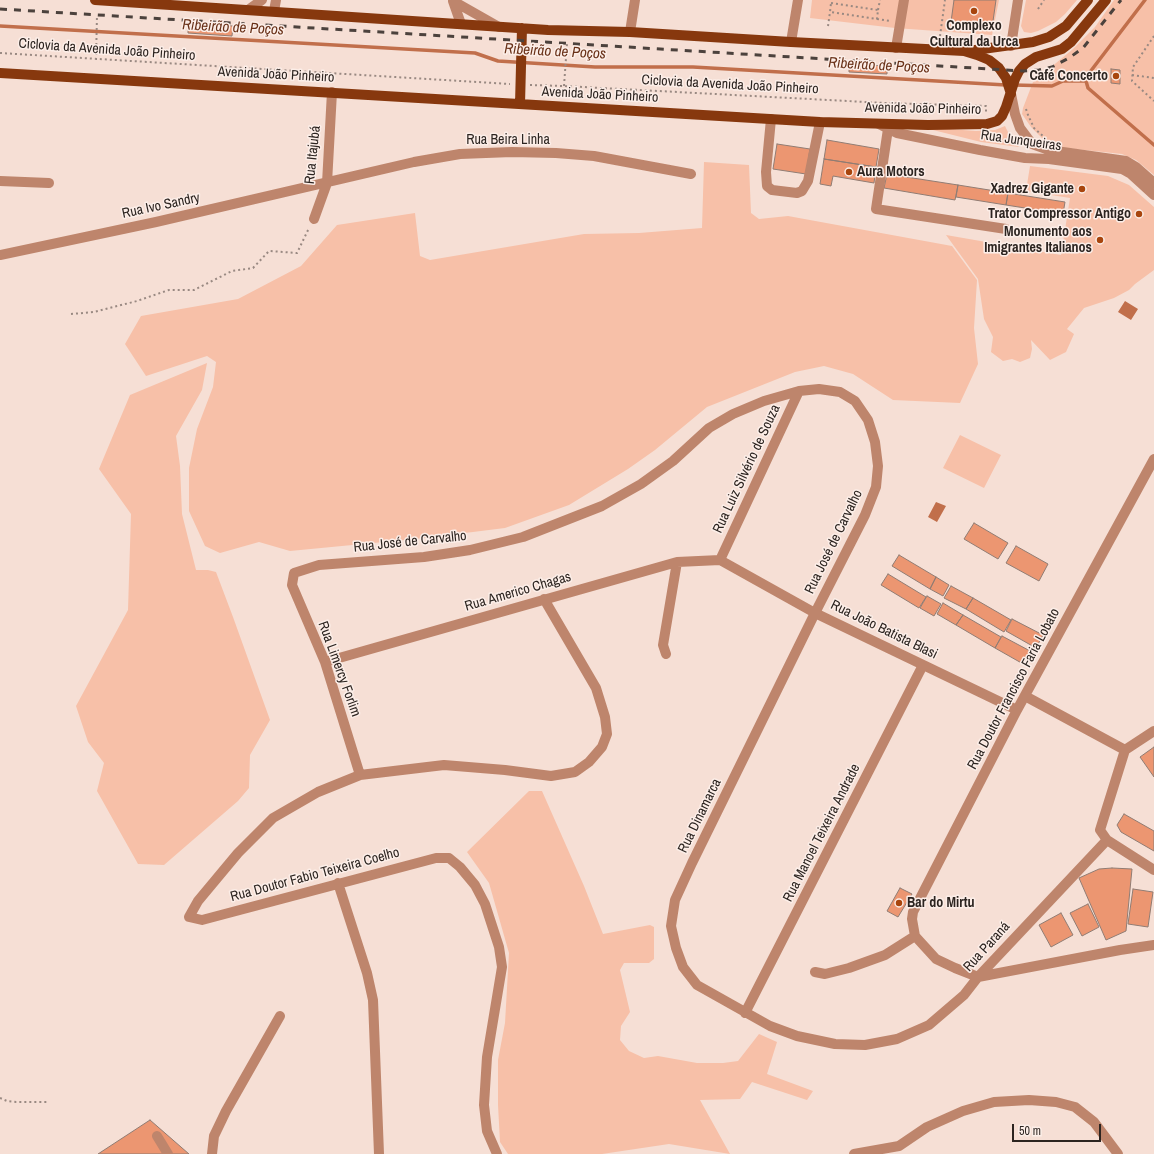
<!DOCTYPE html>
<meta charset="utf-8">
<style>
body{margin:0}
#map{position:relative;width:1154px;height:1154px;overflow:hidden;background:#f6dfd5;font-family:"Archivo Narrow",sans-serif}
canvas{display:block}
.scale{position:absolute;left:1012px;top:1124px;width:89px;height:18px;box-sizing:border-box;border:2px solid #2c2420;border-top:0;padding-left:5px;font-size:12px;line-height:14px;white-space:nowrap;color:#2c2420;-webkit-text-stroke:3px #fceee8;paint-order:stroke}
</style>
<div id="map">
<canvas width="1154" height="1154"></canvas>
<div class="scale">50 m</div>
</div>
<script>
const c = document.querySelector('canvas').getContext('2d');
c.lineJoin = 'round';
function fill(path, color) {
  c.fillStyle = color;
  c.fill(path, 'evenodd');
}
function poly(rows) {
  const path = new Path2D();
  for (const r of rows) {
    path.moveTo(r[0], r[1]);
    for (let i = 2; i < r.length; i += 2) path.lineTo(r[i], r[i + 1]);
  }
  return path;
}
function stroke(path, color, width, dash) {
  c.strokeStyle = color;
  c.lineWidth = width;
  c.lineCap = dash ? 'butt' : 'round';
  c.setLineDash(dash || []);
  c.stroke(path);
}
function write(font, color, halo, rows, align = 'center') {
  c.font = font + ' "Archivo Narrow",sans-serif';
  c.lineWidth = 3;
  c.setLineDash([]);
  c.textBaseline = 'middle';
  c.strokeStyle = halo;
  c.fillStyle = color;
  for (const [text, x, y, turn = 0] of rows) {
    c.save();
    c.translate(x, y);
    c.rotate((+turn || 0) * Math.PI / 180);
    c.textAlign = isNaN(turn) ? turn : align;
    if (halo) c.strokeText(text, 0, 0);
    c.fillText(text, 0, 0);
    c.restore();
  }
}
fill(poly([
 [812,0,999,0,992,35,895,28,810,18],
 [1026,0,1077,0,1065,14,1056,22,1038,31,1031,33,1024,32,1021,26],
 [1114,0,1154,0,1154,175,1136,160,1122,154,1066,148,1042,138,1031,127,1022,114,1023,108,1033,82,1073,49,1095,27],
 [1005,126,1011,138,1019,147,981,142,921,127,976,131,995,130],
 [704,162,749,165,751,213,759,219,788,216,952,246,977,280,974,328,978,364,960,403,893,400,853,374,824,366,795,372,707,407,655,450,628,469,569,505,505,528,425,538,290,551,259,542,220,553,205,546,189,511,189,468,197,429,213,387,216,362,207,356,146,376,125,344,141,316,238,299,301,266,337,225,415,213,420,256,430,260,584,234,639,233,702,228],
 [1030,166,1108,176,1129,185,1154,207,1154,270,1135,284,1129,290,1114,298,1084,308,1067,329,1074,334,1066,352,1050,360,1031,340,1032,349,1030,358,1020,362,1012,359,1003,361,991,352,993,337,984,319,978,279,946,235,1061,255,1070,198,1026,191],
 [207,363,202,390,176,436,180,466,182,514,196,570,208,570,216,572,233,617,270,720,250,755,249,788,238,801,164,865,138,864,97,791,104,763,88,742,76,706,128,610,131,514,99,469,130,395],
 [960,435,1001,455,984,488,943,468],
 [529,791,542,791,584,886,603,934,650,925,654,927,654,959,649,963,624,963,620,970,630,1012,621,1026,620,1040,629,1051,644,1058,658,1056,697,1063,723,1063,738,1061,759,1034,777,1042,767,1074,813,1091,807,1100,752,1082,740,1099,700,1100,730,1154,669,1144,602,1154,508,1154,500,1142,498,1105,498,1060,505,1023,509,953,489,883,467,852]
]), '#f7c0a8');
fill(poly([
 [1125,301,1138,309,1131,320,1118,312],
 [936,502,946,506,937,522,928,517]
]), '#c16f4b');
stroke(poly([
 [0,26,475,53,498,61,595,67,693,67,1006,85],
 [1086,81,1090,72,1145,0],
 [1086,81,1088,88,1154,145],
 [1014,85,1052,86,1063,81,1086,81]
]), '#c16f4b', 3.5);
const building = poly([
 [954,0,996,0,992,28,951,22,954,0],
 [188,23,233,26,232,36,188,33,188,23],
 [849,64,887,66,887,74,849,72,849,64],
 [1111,69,1120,70,1120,84,1111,83,1111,69],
 [827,140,879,149,876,167,824,159,827,140],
 [777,144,810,149,806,174,773,169,777,144],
 [824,159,876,167,874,183,833,176,831,186,820,184,824,159],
 [887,174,958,185,955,200,884,188,887,174],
 [958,185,1008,193,1006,205,956,197,958,185],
 [1008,193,1065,202,1063,214,1006,205,1008,193],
 [974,523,1008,543,998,559,964,539,974,523],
 [1016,546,1048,564,1039,581,1006,563,1016,546],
 [899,555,936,577,930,589,892,566,899,555],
 [888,574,926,597,919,608,881,585,888,574],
 [936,577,949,585,943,596,930,589,936,577],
 [951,586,973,598,966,609,944,598,951,586],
 [927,596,941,604,934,616,920,608,927,596],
 [973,598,1011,620,1004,632,966,609,973,598],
 [943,603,963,615,956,625,937,614,943,603],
 [963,615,1001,637,995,648,956,625,963,615],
 [1012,619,1043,635,1036,648,1006,631,1012,619],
 [1002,636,1032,652,1025,665,995,648,1002,636],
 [1154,747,1154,777,1140,757,1154,747],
 [1124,814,1154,831,1154,851,1121,832,1117,825,1124,814],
 [1112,868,1132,869,1126,931,1106,940,1079,878,1099,869,1112,868],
 [900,888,912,894,898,917,887,911,900,888],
 [1133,889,1153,892,1148,927,1128,924,1133,889],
 [1088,904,1099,927,1082,936,1070,913,1088,904],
 [1061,913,1073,935,1051,947,1039,925,1061,913],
 [150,1120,189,1154,98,1154,150,1120]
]);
fill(building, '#ec9671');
stroke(building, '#907c73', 1);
stroke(poly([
 [831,3,878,10,877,19,830,12,831,3],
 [1038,9,1044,0],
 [878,10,880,0],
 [877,19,890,21],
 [828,26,830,12],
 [940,36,945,0],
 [1154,36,1133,67,1132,81,1154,101],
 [0,53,510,84],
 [96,60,97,15],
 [1132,75,1154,78],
 [530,85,564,86,885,103,986,106,986,113],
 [564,86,567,44],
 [1026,109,1028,115,1034,128,1043,136],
 [71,314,94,312,137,301,169,290,194,290,232,271,253,268,269,251,297,253,309,228],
 [0,1098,7,1101,16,1102,48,1102]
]), '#998982', 2, [2, 3]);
stroke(poly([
 [248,10,262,0],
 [274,11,276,0],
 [461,24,453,1,499,27],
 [630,32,635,0],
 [791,42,798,0],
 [1011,46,1018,0],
 [896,48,904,0],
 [1011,94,1015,114,1020,128,1032,144,1049,150,1126,161,1136,167,1154,183],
 [771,119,766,172,767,186,772,190,797,193,802,191,808,181,820,122],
 [879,124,897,133,980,150,1025,158,1049,159,1122,169,1131,174,1154,195],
 [888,129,876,209,1006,229],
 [0,181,49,183],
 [314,219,327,183,332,92],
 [0,255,156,222,414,162,460,154,512,152,556,153,594,156,691,174],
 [1154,459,1017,710,913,912,912,919,915,936,936,959,955,968,978,977,1120,950,1154,945],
 [720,560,815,613,1017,710],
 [720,560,799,391],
 [666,654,663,645,677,562],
 [325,662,677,562,720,560],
 [1025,696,1125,750],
 [1154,731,1125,750,1100,830,1107,840,1154,870],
 [360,775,325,662,292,585,294,573,319,565,424,557,470,550,523,537,602,506,641,484,673,461,709,428,733,414,764,401,799,391,819,389,840,392,855,401,868,420,875,442,878,466,876,487,865,515,815,613,692,863,675,900,671,926,676,948,683,967,697,985,770,1026,797,1036,835,1044,865,1045,897,1039,929,1025,964,995,978,977,1107,840],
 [338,883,367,973,373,1000,379,1154],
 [815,972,825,974,849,968,885,955,915,936],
 [745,1013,923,665],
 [157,1136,168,1154],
 [212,1154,214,1136,226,1111,280,1016],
 [497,1154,487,1131,484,1105,487,1057,502,967,499,947,485,904,475,885,460,867,449,858,436,858,202,920,189,917,198,901,238,853,273,818,318,792,360,775,444,765,505,770,551,776,575,772,589,762,602,747,607,734,605,717,596,688,544,599],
 [854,1154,899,1146,927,1127,963,1111,994,1102,1029,1100,1056,1102,1075,1107,1094,1122,1118,1154]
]), '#be856c', 10);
stroke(poly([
 [95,0,548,30,630,32,791,42,964,51,977,55,989,60,999,68,1006,78,1011,94],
 [968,51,1033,42,1049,37,1066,26,1088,0],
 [0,73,820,122,928,125,987,124,997,121,1002,116,1006,107,1015,79,1019,71,1025,64,1036,57,1062,49,1071,42,1106,0],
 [520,104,522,28]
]), '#87380e', 10);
stroke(poly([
 [0,9,1023,71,1039,70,1052,67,1069,58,1083,48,1121,0]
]), '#4c423d', 3, [7, 7]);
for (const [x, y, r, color] of [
 [974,11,4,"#a8450d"],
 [1116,76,4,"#a8450d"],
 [849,172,4,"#a8450d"],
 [1082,189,4,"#a8450d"],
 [1139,214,4,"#a8450d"],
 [1100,240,4,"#a8450d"],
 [899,903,4,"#a8450d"]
]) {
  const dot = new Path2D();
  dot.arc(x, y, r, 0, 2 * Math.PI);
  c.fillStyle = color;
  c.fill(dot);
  stroke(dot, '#fceee8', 1.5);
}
write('bold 14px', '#2c2420', '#fceee8', [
 ["Complexo",974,26,"center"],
 ["Cultural da Urca",974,42,"center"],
 ["Café Concerto",1108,76],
 ["Aura Motors",857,172,"left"],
 ["Xadrez Gigante",1074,189],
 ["Trator Compressor Antigo",1131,214],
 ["Monumento aos",1092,232],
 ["Imigrantes Italianos",1092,248],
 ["Bar do Mirtu",907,903,"left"]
], 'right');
write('14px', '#2c2420', '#fceee8', [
 ["Ciclovia da Avenida João Pinheiro",107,50,4],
 ["Avenida João Pinheiro",276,75,3],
 ["Ciclovia da Avenida João Pinheiro",730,85,3],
 ["Avenida João Pinheiro",600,95,3],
 ["Avenida João Pinheiro",923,109,1],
 ["Rua Beira Linha",508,140],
 ["Rua Junqueiras",1021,141,8],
 ["Rua Itajubá",313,155,-84],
 ["Rua Ivo Sandry",161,206,-12],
 ["Rua Luiz Silvério de Souza",747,469,-65],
 ["Rua José de Carvalho",410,542,-6],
 ["Rua José de Carvalho",834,542,-64],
 ["Rua Americo Chagas",518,592,-16],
 ["Rua João Batista Blasi",884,630,26],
 ["Rua Limercy Forlim",339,669,70],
 ["Rua Doutor Francisco Faria Lobato",1014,689,-62],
 ["Rua Dinamarca",700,816,-64],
 ["Rua Manoel Teixeira Andrade",822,833,-63],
 ["Rua Doutor Fabio Teixeira Coelho",315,875,-15],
 ["Rua Paraná",987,947,-48]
]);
write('italic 15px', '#693118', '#fceee8', [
 ["Ribeirão de Poços",233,28,3],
 ["Ribeirão de Poços",555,52,3],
 ["Ribeirão de Poços",879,66,3]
]);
</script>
